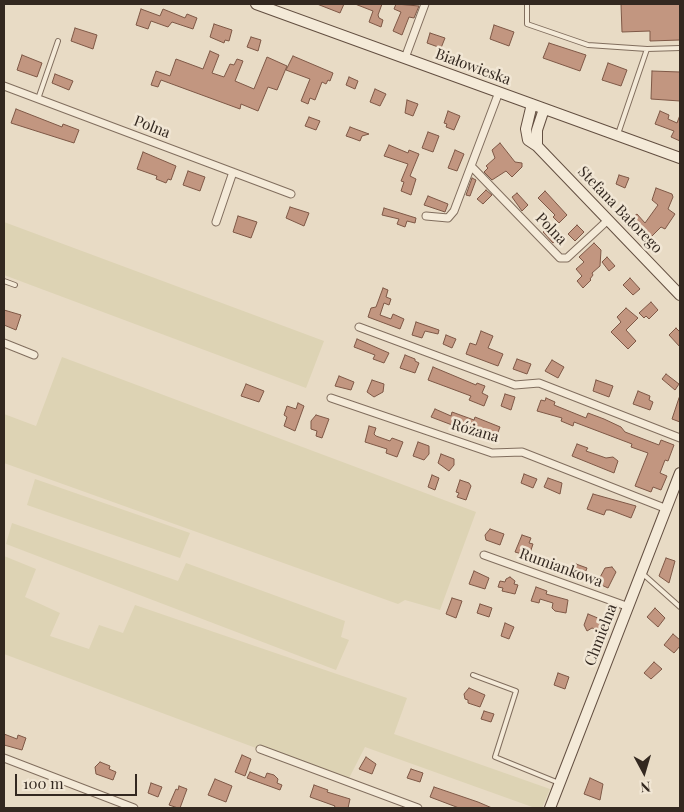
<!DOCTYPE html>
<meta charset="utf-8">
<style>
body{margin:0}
#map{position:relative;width:684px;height:812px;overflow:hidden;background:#e8dbc5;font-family:"Playfair Display",serif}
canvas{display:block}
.frame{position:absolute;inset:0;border:5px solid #332820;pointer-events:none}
.north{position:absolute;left:619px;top:747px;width:50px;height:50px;-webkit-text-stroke:4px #f1e6d4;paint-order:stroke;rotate:174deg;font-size:14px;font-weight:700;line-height:20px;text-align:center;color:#332820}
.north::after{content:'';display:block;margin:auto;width:18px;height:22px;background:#332820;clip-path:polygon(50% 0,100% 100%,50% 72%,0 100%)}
.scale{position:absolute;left:15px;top:774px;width:122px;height:22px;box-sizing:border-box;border:2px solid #332820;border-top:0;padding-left:6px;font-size:15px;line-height:18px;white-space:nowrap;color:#332820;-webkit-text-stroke:4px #f1e6d4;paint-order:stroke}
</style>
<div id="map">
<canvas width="684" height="812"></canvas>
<div class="frame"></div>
<div class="north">N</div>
<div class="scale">100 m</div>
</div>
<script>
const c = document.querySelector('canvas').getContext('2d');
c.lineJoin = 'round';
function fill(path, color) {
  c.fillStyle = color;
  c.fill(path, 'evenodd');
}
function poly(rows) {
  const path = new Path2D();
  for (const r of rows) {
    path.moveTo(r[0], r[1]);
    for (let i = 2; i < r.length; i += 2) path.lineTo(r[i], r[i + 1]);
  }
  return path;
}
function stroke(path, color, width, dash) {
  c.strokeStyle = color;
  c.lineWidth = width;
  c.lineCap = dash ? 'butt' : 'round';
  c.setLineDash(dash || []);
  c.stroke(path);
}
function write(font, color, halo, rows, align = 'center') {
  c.font = font + ' "Playfair Display",serif';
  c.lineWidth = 5;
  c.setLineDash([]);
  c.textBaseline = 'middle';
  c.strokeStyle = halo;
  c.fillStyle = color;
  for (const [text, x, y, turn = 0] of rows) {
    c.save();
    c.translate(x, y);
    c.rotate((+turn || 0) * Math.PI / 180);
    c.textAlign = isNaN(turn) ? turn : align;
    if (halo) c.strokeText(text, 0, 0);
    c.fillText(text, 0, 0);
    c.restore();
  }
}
fill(poly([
 [4,222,324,341,306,388,4,275],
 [62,357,476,512,440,610,405,600,398,604,4,463,4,414,36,426],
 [35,479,190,533,180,558,27,505],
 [12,523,178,581,186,563,345,621,341,637,349,640,336,670,6,544],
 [4,556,36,569,25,597,60,613,50,636,89,649,99,625,123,633,135,605,407,698,394,734,550,789,542,808,535,808,365,747,347,782,4,654]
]), '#ddd3b4');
const building = poly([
 [317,4,344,4,340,13,317,4],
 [355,4,382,4,378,15,379,18,383,20,381,27,369,22,373,11,355,4],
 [396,4,419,6,414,18,409,17,402,35,393,31,401,12,394,9,396,4],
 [621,4,680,4,680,40,650,41,650,31,622,32,621,4],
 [141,9,160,16,163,9,185,18,187,14,197,18,193,29,172,22,168,27,151,21,148,29,136,25,141,9],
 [214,24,232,30,229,41,225,40,224,43,210,37,214,24],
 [494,25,514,32,509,46,490,39,494,25],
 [75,28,97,35,93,49,71,41,75,28],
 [430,33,445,38,441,48,427,43,430,33],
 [251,37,261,40,258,51,247,47,251,37],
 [549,43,586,55,580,71,543,58,549,43],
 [210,51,219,55,212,73,224,77,230,64,234,65,237,59,243,61,235,81,254,89,267,57,287,66,277,90,268,87,258,111,241,104,240,109,161,80,158,87,151,85,156,71,170,76,176,59,203,69,210,51],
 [22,55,42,63,37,77,17,70,22,55],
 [293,56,333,73,330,81,328,80,326,84,322,82,315,100,310,98,308,104,301,101,310,79,286,70,293,56],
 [608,63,627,70,621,86,602,80,608,63],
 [652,71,680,72,680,101,651,99,652,71],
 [55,74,73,81,69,90,52,83,55,74],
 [349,77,358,81,355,89,346,85,349,77],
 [375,89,386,94,380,106,370,102,375,89],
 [407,100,418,104,413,116,405,113,407,100],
 [16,109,62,127,63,124,79,130,74,143,11,123,16,109],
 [448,111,460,116,454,130,446,127,447,124,444,123,448,111],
 [660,111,669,115,668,119,677,123,680,115,680,141,671,137,674,131,655,124,660,111],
 [309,117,320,121,316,130,305,126,309,117],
 [350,127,358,130,369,134,362,136,360,141,352,138,346,136,350,127],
 [428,132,439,136,433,152,422,148,428,132],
 [500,143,515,162,522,163,522,167,512,177,506,171,492,180,484,172,488,168,486,166,495,158,492,150,500,143],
 [389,145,408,153,409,150,419,154,410,176,416,179,411,195,401,191,404,182,401,181,408,164,384,156,389,145],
 [455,150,464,154,457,171,448,168,455,150],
 [143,152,176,166,171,180,168,179,166,183,156,179,157,176,137,169,143,152],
 [188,171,205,177,200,191,183,185,188,171],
 [619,175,629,178,625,188,616,184,619,175],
 [472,178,476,180,470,196,466,195,472,178],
 [656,188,672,194,673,197,668,209,675,214,665,229,661,227,648,240,636,227,634,229,626,222,637,214,645,223,658,205,652,200,656,188],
 [486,190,492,195,483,204,477,199,486,190],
 [545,191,567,215,559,223,553,217,555,215,538,198,545,191],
 [517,193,528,205,522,211,512,197,517,193],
 [428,196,448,204,445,212,424,205,428,196],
 [290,207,309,213,304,226,286,218,290,207],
 [384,208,416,218,415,223,407,221,405,227,397,224,399,219,382,215,384,208],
 [238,216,257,222,251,238,233,232,238,216],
 [552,224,562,235,553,243,543,232,552,224],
 [577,225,584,232,575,241,568,234,577,225],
 [594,243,601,250,600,266,592,273,593,275,590,279,591,280,583,288,577,281,582,276,576,269,584,262,579,257,594,243],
 [607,257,615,266,609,271,602,262,607,257],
 [630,278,640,289,633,295,623,285,630,278],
 [383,288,388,290,386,297,391,299,389,305,384,303,380,315,391,319,393,314,404,319,400,329,368,317,371,308,376,307,383,288],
 [651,302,658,310,649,319,646,316,644,318,639,313,651,302],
 [626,308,638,318,626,330,636,341,628,349,611,332,621,322,617,317,626,308],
 [4,310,21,315,16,330,4,325,4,310],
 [416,322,439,330,438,334,425,331,422,338,412,335,416,322],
 [676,328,680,332,680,347,669,335,676,328],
 [481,331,493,336,488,348,503,354,498,366,466,354,470,343,476,345,481,331],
 [446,335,456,339,452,348,443,344,446,335],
 [357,339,389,353,384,363,373,359,375,355,354,347,357,339],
 [405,355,415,359,415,361,419,363,415,373,400,368,405,355],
 [517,359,531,364,527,374,513,369,517,359],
 [552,360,564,367,558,378,545,371,552,360],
 [433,367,476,385,477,383,485,386,482,393,488,396,484,406,469,400,471,396,428,380,433,367],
 [666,374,679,384,675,390,662,379,666,374],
 [339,376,354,382,351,390,335,386,339,376],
 [372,380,384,384,383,392,374,397,367,392,372,380],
 [596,380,613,386,609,397,593,391,596,380],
 [246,384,264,391,259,402,241,396,246,384],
 [638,391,650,396,649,400,653,402,650,410,633,404,638,391],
 [505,394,515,397,511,410,501,406,505,394],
 [546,398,555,402,554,405,586,418,588,413,604,419,621,427,625,432,659,445,661,440,674,445,668,461,665,460,660,473,667,476,661,490,653,487,651,492,635,486,648,453,631,447,632,444,574,422,573,426,561,421,562,418,537,411,541,400,545,401,546,398],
 [679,398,680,398,680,422,672,419,679,398],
 [298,403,304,406,295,431,284,426,287,417,284,415,287,406,296,409,298,403],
 [435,409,451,416,452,412,474,420,475,417,500,427,495,440,485,436,486,433,461,424,460,428,431,417,435,409],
 [316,415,329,419,322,438,316,436,317,431,311,429,311,421,316,415],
 [369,426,376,428,374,434,376,436,390,441,392,438,403,442,397,457,386,453,387,449,365,442,369,426],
 [418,442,429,446,429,454,424,460,413,456,418,442],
 [577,444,588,448,586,451,606,458,613,457,618,461,614,473,572,456,577,444],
 [441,454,454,459,454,465,449,471,438,463,441,454],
 [524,474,537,479,533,488,521,483,524,474],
 [432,475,439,478,435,490,428,487,432,475],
 [548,478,562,483,560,494,544,487,548,478],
 [460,480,469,483,471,486,466,500,457,497,459,493,456,492,460,480],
 [593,494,636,506,631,518,610,510,606,510,604,515,587,509,593,494],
 [490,529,504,534,500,545,486,540,485,535,490,529],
 [522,535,531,538,529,543,533,544,529,556,515,552,522,535],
 [666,558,675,561,669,583,659,576,666,558],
 [576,564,587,568,583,579,573,574,576,564],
 [612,567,616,572,608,588,597,583,605,568,612,567],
 [474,571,489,578,485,589,469,584,474,571],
 [510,577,515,581,514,584,518,585,515,594,502,591,503,588,498,587,500,581,505,582,506,579,510,577],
 [536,587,547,591,546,594,568,600,566,613,555,611,552,608,553,603,540,599,539,603,531,601,536,587],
 [452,598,462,601,456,618,446,614,452,598],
 [480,604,492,608,489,617,477,613,480,604],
 [655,608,665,618,658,627,647,617,655,608],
 [588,614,605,621,601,631,592,628,587,631,584,625,588,614],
 [505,623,514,627,509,639,501,636,505,623],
 [673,634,680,640,680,646,674,653,664,645,673,634],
 [654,662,662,669,651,679,644,673,654,662],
 [558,673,569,677,565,689,554,685,558,673],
 [469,688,485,695,480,707,468,703,468,700,465,699,464,694,469,688],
 [484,711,494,714,491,722,481,719,484,711],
 [4,734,17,739,18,735,26,738,22,750,4,745,4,734],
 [242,755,251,759,245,776,235,772,242,755],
 [366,757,376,764,372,774,359,769,366,757],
 [100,762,110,766,109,769,116,772,113,780,96,774,95,767,100,762],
 [411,769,423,773,420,782,407,778,411,769],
 [250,772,265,778,267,773,274,775,278,779,277,783,282,785,280,790,247,778,250,772],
 [590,778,603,784,600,800,584,794,590,778],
 [215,779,232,786,226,802,208,795,215,779],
 [151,783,162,787,158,797,148,793,151,783],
 [314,785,328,790,327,792,350,799,348,808,334,808,335,806,310,797,314,785],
 [179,786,187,789,180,808,178,808,169,805,176,789,178,790,179,786],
 [434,787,478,802,492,808,459,808,430,797,434,787]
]);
fill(building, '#c29680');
stroke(building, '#7e5846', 1);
const lane = poly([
 [527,4,527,24,588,45,647,49,680,48],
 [38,99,58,41],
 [618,134,647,49],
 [4,281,15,285],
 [643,574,680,607],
 [473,675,516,691,495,757,559,783]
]);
const street = poly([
 [405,58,425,4],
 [4,86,291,194],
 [499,92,471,166,560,258,567,258,608,220],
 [426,216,448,218,454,211,471,166],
 [216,222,233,172],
 [359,327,515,385,539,383,680,438],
 [4,343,34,355],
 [331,398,492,453,522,452,667,509],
 [484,555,629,607],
 [260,749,418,808],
 [4,758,134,808]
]);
const secondary = poly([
 [256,4,680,158],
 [532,104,526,129,528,140,537,146,680,295],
 [537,146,537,130,544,109],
 [550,808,680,473]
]);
stroke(lane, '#816e5e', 6);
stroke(street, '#816e5e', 9);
stroke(secondary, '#634f41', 12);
stroke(lane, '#f4ead8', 4);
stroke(street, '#f4ead8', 7);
stroke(secondary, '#f4ead8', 10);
write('15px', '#332820', '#f1e6d4', [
 ["Białowieska",473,67,20],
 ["Polna",152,127,21],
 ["Stefana Batorego",620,210,46],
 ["Polna",551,229,46],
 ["Różana",475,431,16],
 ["Rumiankowa",561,568,20],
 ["Chmielna",601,635,-69]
]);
</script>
